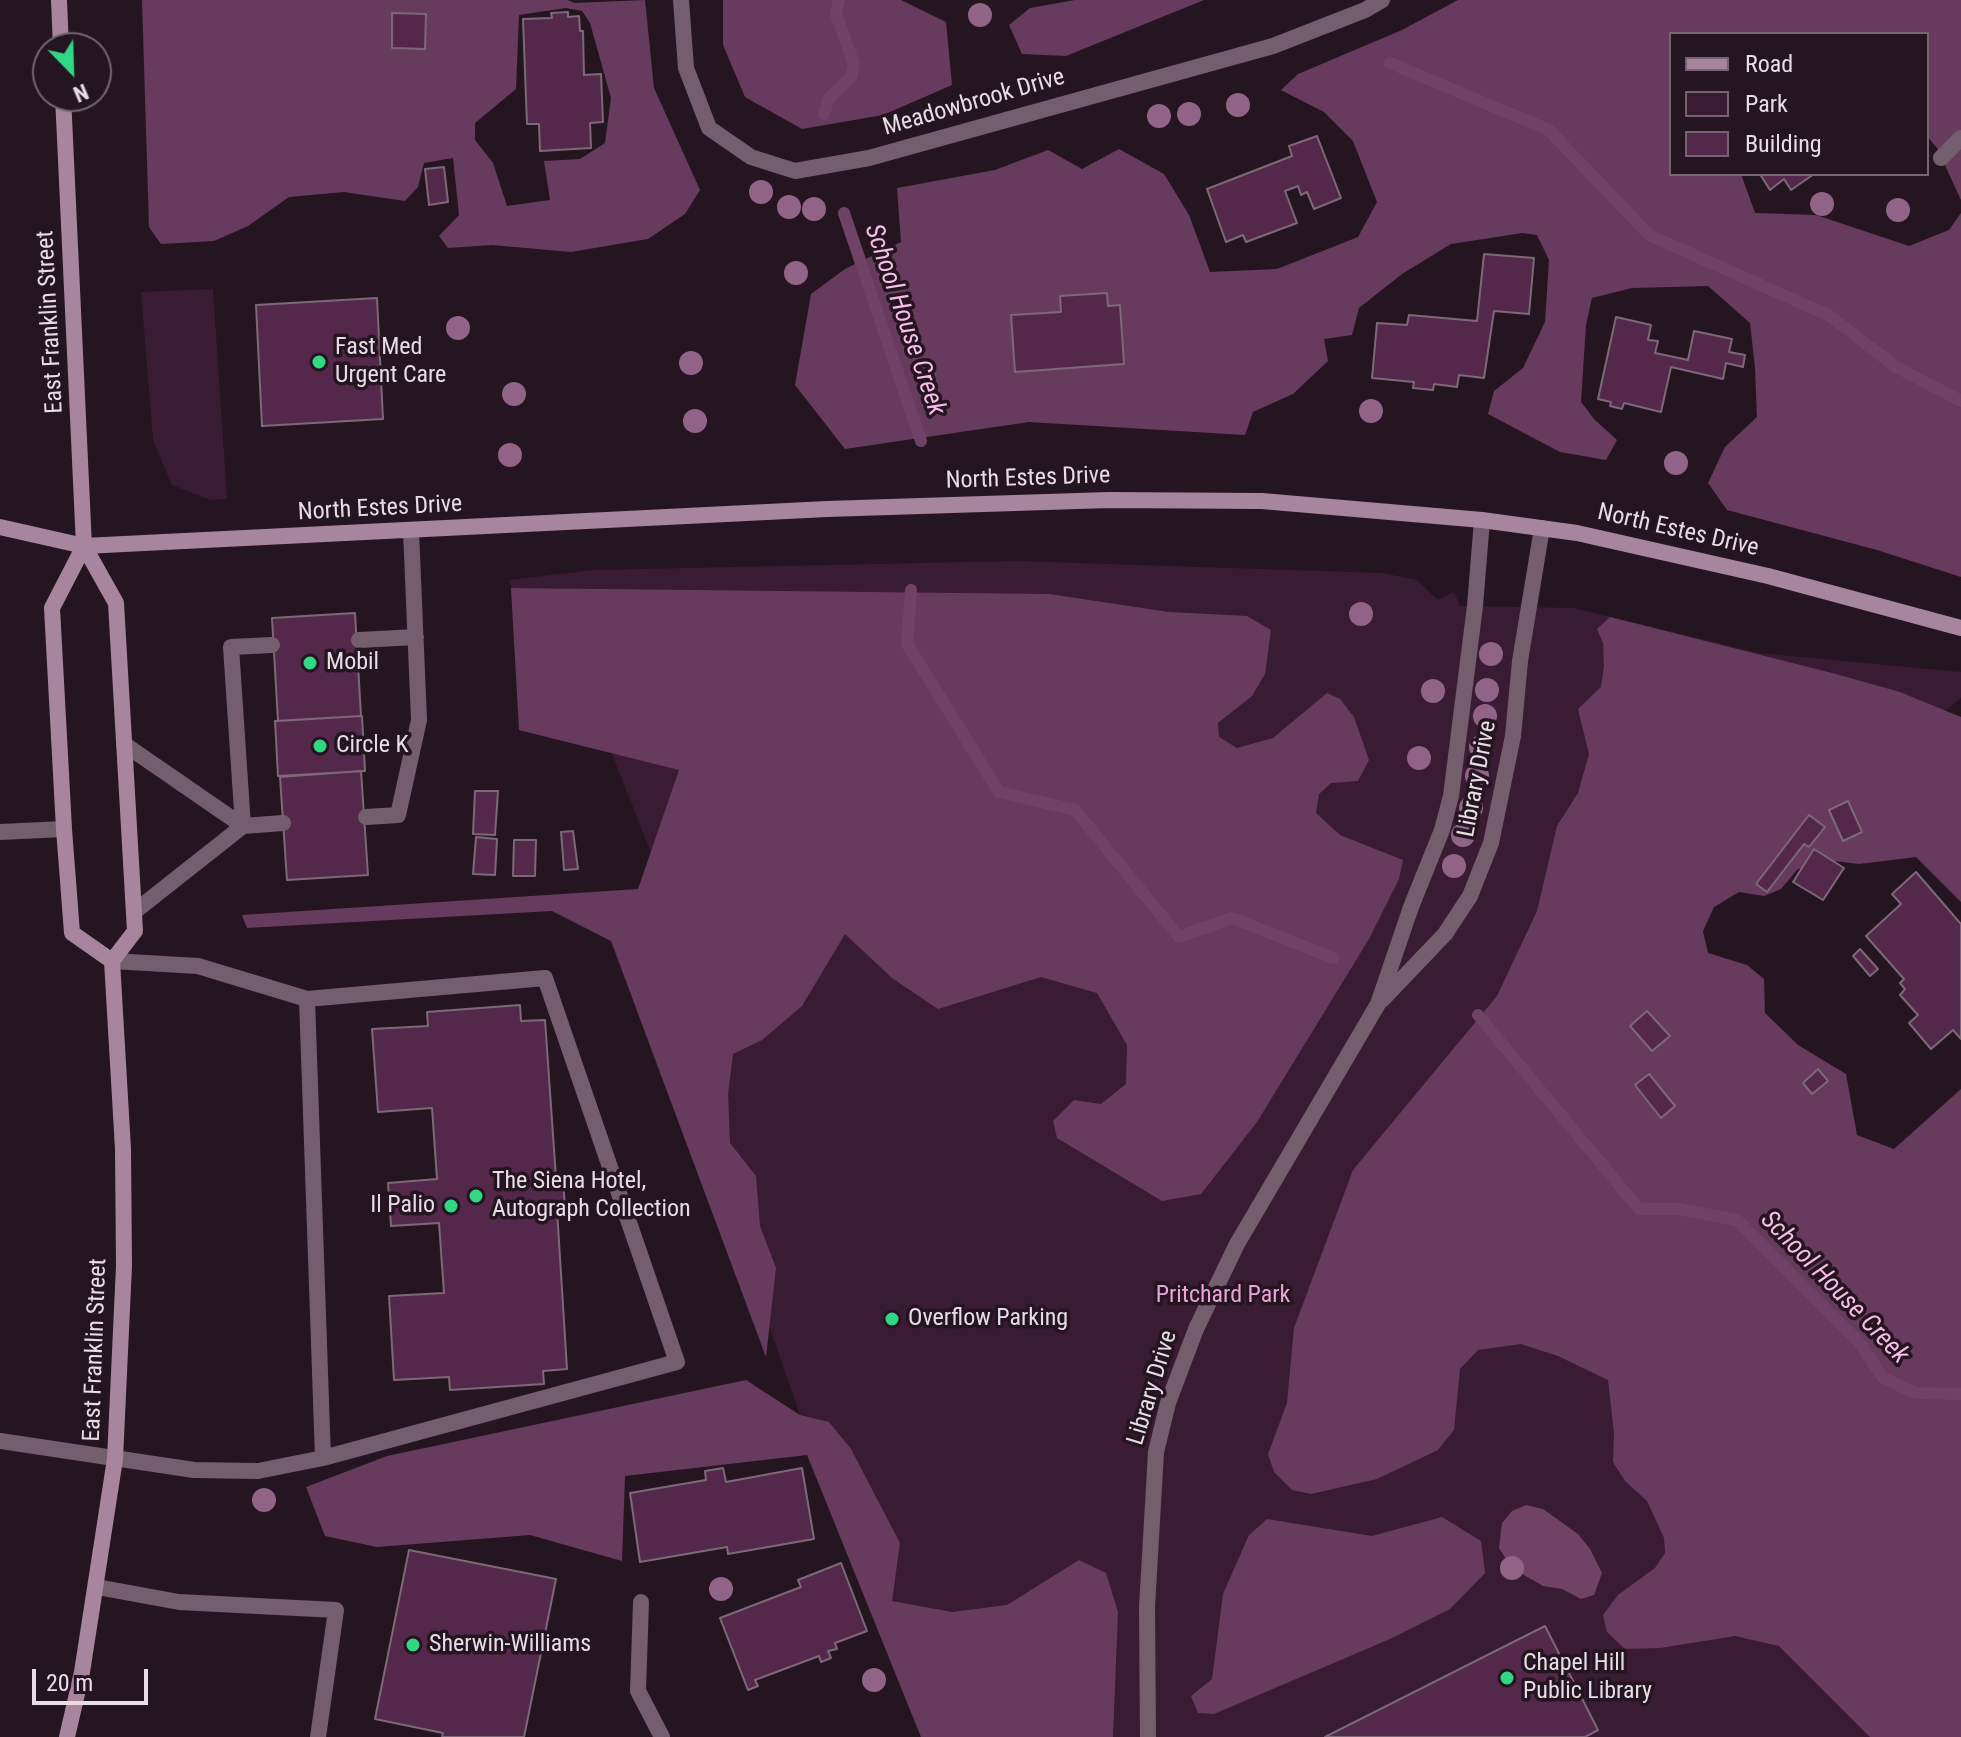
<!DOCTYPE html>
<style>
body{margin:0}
#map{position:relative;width:1961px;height:1737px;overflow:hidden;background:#251521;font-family:"Roboto Condensed",sans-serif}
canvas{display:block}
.legend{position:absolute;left:1669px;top:32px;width:260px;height:144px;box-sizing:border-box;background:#251521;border:2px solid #73656f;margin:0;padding:10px 14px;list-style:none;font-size:24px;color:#e8dde5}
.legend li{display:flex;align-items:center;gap:16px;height:40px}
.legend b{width:40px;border:2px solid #73656f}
.north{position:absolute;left:32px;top:32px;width:80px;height:80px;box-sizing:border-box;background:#251521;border:2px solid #73656f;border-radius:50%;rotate:157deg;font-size:22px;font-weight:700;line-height:32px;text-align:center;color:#e8dde5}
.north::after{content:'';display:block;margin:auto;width:28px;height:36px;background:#30d883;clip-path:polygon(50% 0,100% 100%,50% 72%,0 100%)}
.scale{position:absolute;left:32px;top:1669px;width:116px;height:36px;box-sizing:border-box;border:4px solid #e8dde5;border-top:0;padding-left:10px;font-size:24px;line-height:28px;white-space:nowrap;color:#e8dde5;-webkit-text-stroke:6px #251521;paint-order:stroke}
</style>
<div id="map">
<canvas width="1961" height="1737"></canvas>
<ul class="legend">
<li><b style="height:10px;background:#a7859e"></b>Road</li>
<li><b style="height:22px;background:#391c33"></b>Park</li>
<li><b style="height:22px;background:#53284b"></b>Building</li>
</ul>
<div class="north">N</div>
<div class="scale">20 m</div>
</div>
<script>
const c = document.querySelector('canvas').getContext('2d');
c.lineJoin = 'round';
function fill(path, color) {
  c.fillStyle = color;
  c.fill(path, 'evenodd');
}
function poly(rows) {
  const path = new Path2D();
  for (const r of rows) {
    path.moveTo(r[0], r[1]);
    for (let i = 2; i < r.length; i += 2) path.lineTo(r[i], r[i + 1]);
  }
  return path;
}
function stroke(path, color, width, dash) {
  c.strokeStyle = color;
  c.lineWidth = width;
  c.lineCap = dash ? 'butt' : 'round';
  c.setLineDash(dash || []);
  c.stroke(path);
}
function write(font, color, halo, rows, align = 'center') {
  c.font = font + ' "Roboto Condensed",sans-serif';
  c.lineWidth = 7;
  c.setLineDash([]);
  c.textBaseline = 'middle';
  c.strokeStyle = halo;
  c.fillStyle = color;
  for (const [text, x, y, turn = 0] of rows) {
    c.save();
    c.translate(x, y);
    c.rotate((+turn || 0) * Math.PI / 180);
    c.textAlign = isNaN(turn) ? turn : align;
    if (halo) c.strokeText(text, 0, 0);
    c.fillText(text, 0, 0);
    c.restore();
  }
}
fill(poly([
 [213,289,227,499,210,500,172,485,153,440,141,292],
 [1017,561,1382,573,1417,580,1438,600,1454,592,1460,606,1574,608,1759,653,1961,672,1961,698,1558,1016,1961,1737,925,1737,800,1415,708,1150,663,883,600,724,598,589,511,588,509,580,593,570]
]), '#391c33');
fill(poly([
 [142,0,568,0,574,3,645,0,654,88,700,190,685,214,648,239,571,252,492,245,448,248,439,236,459,215,453,158,424,163,418,187,405,201,344,192,289,197,248,226,214,241,161,244,149,227],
 [566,8,582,11,590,23,611,98,605,143,580,159,544,161,550,200,507,206,493,163,475,140,475,123,516,89,519,15],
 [723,0,901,0,946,22,952,85,883,115,802,129,745,97,723,45],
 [1075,0,1204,0,1066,56,1022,54,1009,25,1030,8],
 [1458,0,1961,0,1961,200,1937,148,1927,136,1927,34,1671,34,1671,174,1741,174,1755,213,1816,215,1909,246,1949,230,1961,213,1961,577,1877,550,1727,510,1708,483,1725,447,1757,417,1755,368,1750,323,1708,286,1632,288,1592,298,1586,325,1581,402,1594,419,1617,440,1606,460,1560,452,1488,414,1494,391,1523,368,1545,322,1549,260,1537,235,1522,233,1451,244,1402,274,1359,308,1352,335,1324,339,1328,361,1293,394,1253,412,1245,435,1029,422,845,449,795,385,811,294,845,269,901,242,897,188,995,170,1048,150,1082,169,1119,149,1164,174,1189,215,1210,272,1277,269,1358,237,1377,202,1353,141,1324,112,1281,90,1298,74,1402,30],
 [511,588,1049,594,1169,612,1247,616,1271,630,1265,674,1252,696,1218,723,1219,737,1237,748,1273,738,1327,693,1340,699,1354,717,1369,760,1358,781,1331,783,1319,794,1316,813,1340,835,1403,860,1399,879,1369,939,1257,1122,1201,1194,1162,1201,1057,1138,1053,1121,1074,1100,1101,1104,1126,1084,1127,1045,1097,993,1041,977,938,1009,892,978,845,934,802,1006,762,1040,733,1054,728,1094,730,1143,756,1176,760,1226,776,1268,766,1357,611,941,552,911,247,928,242,915,638,889,679,770,519,730],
 [1610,617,1836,674,1900,692,1961,717,1961,902,1916,857,1859,864,1818,859,1797,870,1781,889,1764,896,1739,892,1714,907,1703,931,1708,953,1747,965,1764,979,1765,1013,1798,1045,1846,1074,1857,1135,1894,1149,1961,1089,1961,1737,1870,1737,1779,1646,1735,1636,1660,1648,1625,1649,1607,1632,1603,1615,1618,1595,1655,1568,1665,1553,1664,1538,1647,1501,1625,1481,1613,1462,1614,1433,1608,1380,1558,1356,1521,1344,1478,1350,1460,1369,1454,1430,1438,1450,1377,1479,1311,1494,1292,1490,1274,1472,1268,1454,1287,1403,1294,1328,1353,1170,1497,996,1537,911,1557,826,1578,793,1589,754,1578,709,1601,687,1604,666,1603,643,1597,629],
 [746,1380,800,1415,829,1422,851,1449,900,1543,892,1601,952,1612,1007,1605,1079,1560,1106,1573,1118,1612,1113,1737,921,1737,807,1455,625,1476,622,1561,530,1535,377,1547,325,1536,306,1487,387,1456],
 [1442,1517,1481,1541,1485,1573,1450,1609,1390,1639,1214,1714,1198,1713,1191,1696,1212,1679,1223,1594,1249,1535,1267,1519,1372,1536]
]), '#673b5e');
fill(poly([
 [1526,1505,1543,1509,1578,1534,1590,1549,1602,1573,1594,1595,1581,1599,1562,1589,1543,1586,1512,1568,1499,1548,1502,1523,1512,1511]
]), '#704366');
stroke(poly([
 [1390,63,1549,130,1649,235,1830,316,1896,367,1961,401],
 [824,114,829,98,851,77,854,64,836,14,839,0],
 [844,213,921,441],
 [911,590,907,644,999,792,1075,810,1179,937,1232,918,1333,958],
 [1478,1015,1639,1209,1679,1209,1737,1220,1859,1342,1883,1378,1916,1393,1961,1394]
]), '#704366', 12);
const building = poly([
 [568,12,568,17,579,16,580,31,583,31,584,75,601,74,603,122,590,123,591,148,540,151,539,124,527,124,523,19,552,18,551,13,568,12],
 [392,13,426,14,425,49,392,48,392,13],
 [1317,136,1341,198,1314,209,1307,192,1301,195,1298,186,1285,191,1297,223,1246,242,1243,235,1226,242,1207,189,1292,156,1289,146,1317,136],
 [444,167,448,202,429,205,425,169,444,167],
 [1760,174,1814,174,1791,190,1784,179,1770,190,1760,174],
 [1484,254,1534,258,1529,314,1494,311,1484,378,1459,375,1457,387,1434,384,1433,390,1413,388,1414,382,1372,378,1377,323,1407,325,1409,315,1477,321,1484,254],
 [1107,293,1108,306,1120,305,1124,364,1015,372,1011,315,1061,312,1060,296,1107,293],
 [377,298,383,419,262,426,256,305,377,298],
 [1616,317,1651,325,1648,340,1658,341,1655,353,1688,360,1694,331,1732,339,1729,352,1745,355,1743,367,1726,363,1723,379,1671,367,1661,412,1624,403,1622,409,1610,406,1611,402,1598,399,1616,317],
 [355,613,361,716,278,721,272,618,355,613],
 [362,716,365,771,278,776,275,721,362,716],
 [361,771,368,875,287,880,280,777,361,771],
 [475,791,498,791,495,835,473,834,475,791],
 [1848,801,1862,832,1843,841,1829,810,1848,801],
 [1809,815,1825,827,1809,847,1804,844,1767,892,1756,884,1809,815],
 [573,831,578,869,564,870,561,832,573,831],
 [476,837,497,839,495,875,473,874,476,837],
 [514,840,536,840,535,876,513,876,514,840],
 [1814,849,1844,868,1823,900,1793,882,1814,849],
 [1916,872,1961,924,1961,1039,1953,1030,1931,1049,1909,1023,1918,1015,1900,995,1905,989,1900,983,1904,979,1866,936,1901,904,1892,894,1916,872],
 [1860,949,1878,969,1870,976,1853,956,1860,949],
 [520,1005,521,1021,545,1020,556,1178,563,1177,565,1209,557,1210,567,1369,543,1371,544,1384,450,1390,449,1377,394,1380,389,1296,444,1293,439,1223,391,1226,388,1183,437,1179,432,1108,378,1112,372,1029,428,1026,427,1012,520,1005],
 [1647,1011,1670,1036,1652,1051,1630,1026,1647,1011],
 [1818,1069,1828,1081,1812,1094,1803,1083,1818,1069],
 [1649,1074,1675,1106,1661,1118,1635,1085,1649,1074],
 [723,1468,726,1482,802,1468,814,1539,728,1554,727,1547,640,1562,630,1493,706,1480,705,1471,723,1468],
 [409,1550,556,1579,524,1737,442,1737,443,1733,375,1719,409,1550],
 [841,1563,867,1631,835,1643,837,1649,828,1651,831,1658,821,1662,819,1656,755,1680,758,1686,748,1690,720,1618,801,1587,798,1580,841,1563],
 [1545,1626,1598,1730,1585,1737,1325,1737,1545,1626]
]);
fill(building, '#53284b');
stroke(building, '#7c6977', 2);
stroke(poly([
 [1941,158,1961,138],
 [359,640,416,637],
 [124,744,243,826],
 [366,817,398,815,419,720,411,531],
 [243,826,231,647,272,645],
 [0,832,64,829],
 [134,912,243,826,283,823],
 [112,961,198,966,307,999],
 [1382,1000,1445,934,1470,896,1491,843,1513,736,1520,661,1542,528],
 [0,1441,194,1470,258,1471,323,1458,677,1362,545,978,307,999,323,1458],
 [97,1587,179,1602,336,1610,318,1737],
 [641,1602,638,1691,662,1737],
 [1148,1737,1147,1607,1156,1452,1168,1403,1196,1329,1237,1244,1378,1004,1411,907,1442,830,1451,796,1475,606,1482,520]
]), '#745e6e', 16);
stroke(poly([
 [681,0,686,68,709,128,751,157,795,171,869,158,1273,46,1365,10,1382,0]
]), '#745e6e', 16);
stroke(poly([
 [59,0,61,48],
 [63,96,84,546,52,608,64,829,72,933,112,961],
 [0,527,84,546,827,509,1109,500,1262,501,1482,520,1577,533,1768,576,1961,628],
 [67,1737,82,1672,115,1459,124,1266,123,1149,112,961,135,931,116,603,84,546]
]), '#a7859e', 16);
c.fillStyle = '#916387';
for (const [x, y] of [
 [980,15],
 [1238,105],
 [1189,114],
 [1159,116],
 [761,192],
 [1822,204],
 [789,207],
 [814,209],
 [1898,210],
 [796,273],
 [458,328],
 [691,363],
 [514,394],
 [1371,411],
 [695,421],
 [510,455],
 [1676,463],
 [1361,614],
 [1491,654],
 [1487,690],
 [1433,691],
 [1485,716],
 [1481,747],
 [1419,758],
 [1477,776],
 [1471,808],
 [1463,835],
 [1454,866],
 [264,1500],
 [1512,1568],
 [721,1589],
 [874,1680]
]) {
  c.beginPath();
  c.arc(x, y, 12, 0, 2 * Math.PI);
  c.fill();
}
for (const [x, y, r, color] of [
 [319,362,8,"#30d883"],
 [310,663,8,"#30d883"],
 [320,746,8,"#30d883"],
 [476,1196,8,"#30d883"],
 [451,1206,8,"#30d883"],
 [892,1319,8,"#30d883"],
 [413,1645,8,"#30d883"],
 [1507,1678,8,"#30d883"]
]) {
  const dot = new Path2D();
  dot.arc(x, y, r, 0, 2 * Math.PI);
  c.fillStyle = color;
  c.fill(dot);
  stroke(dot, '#251521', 3);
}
write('24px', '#e8dde5', '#251521', [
 ["Meadowbrook Drive",974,103,-16],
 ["East Franklin Street",51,322,-93],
 ["North Estes Drive",1028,479,-2],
 ["North Estes Drive",380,509,-3],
 ["North Estes Drive",1678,531,13],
 ["Library Drive",1478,779,-79],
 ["East Franklin Street",96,1350,-88],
 ["Library Drive",1153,1388,-73]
]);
write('24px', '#e8dde5', '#251521', [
 ["Fast Med",335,348],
 ["Urgent Care",335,376],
 ["Mobil",326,663],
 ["Circle K",336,746],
 ["The Siena Hotel,",492,1182],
 ["Autograph Collection",492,1210],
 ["Il Palio",435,1206,"right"],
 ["Overflow Parking",908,1319],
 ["Sherwin-Williams",429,1645],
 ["Chapel Hill",1523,1664],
 ["Public Library",1523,1692]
], 'left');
write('24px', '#eaa3da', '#251521', [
 ["Pritchard Park",1223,1296]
]);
write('italic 26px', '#f7bce9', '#251521', [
 ["School House Creek",904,320,71],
 ["School House Creek",1834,1288,46]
]);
</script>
